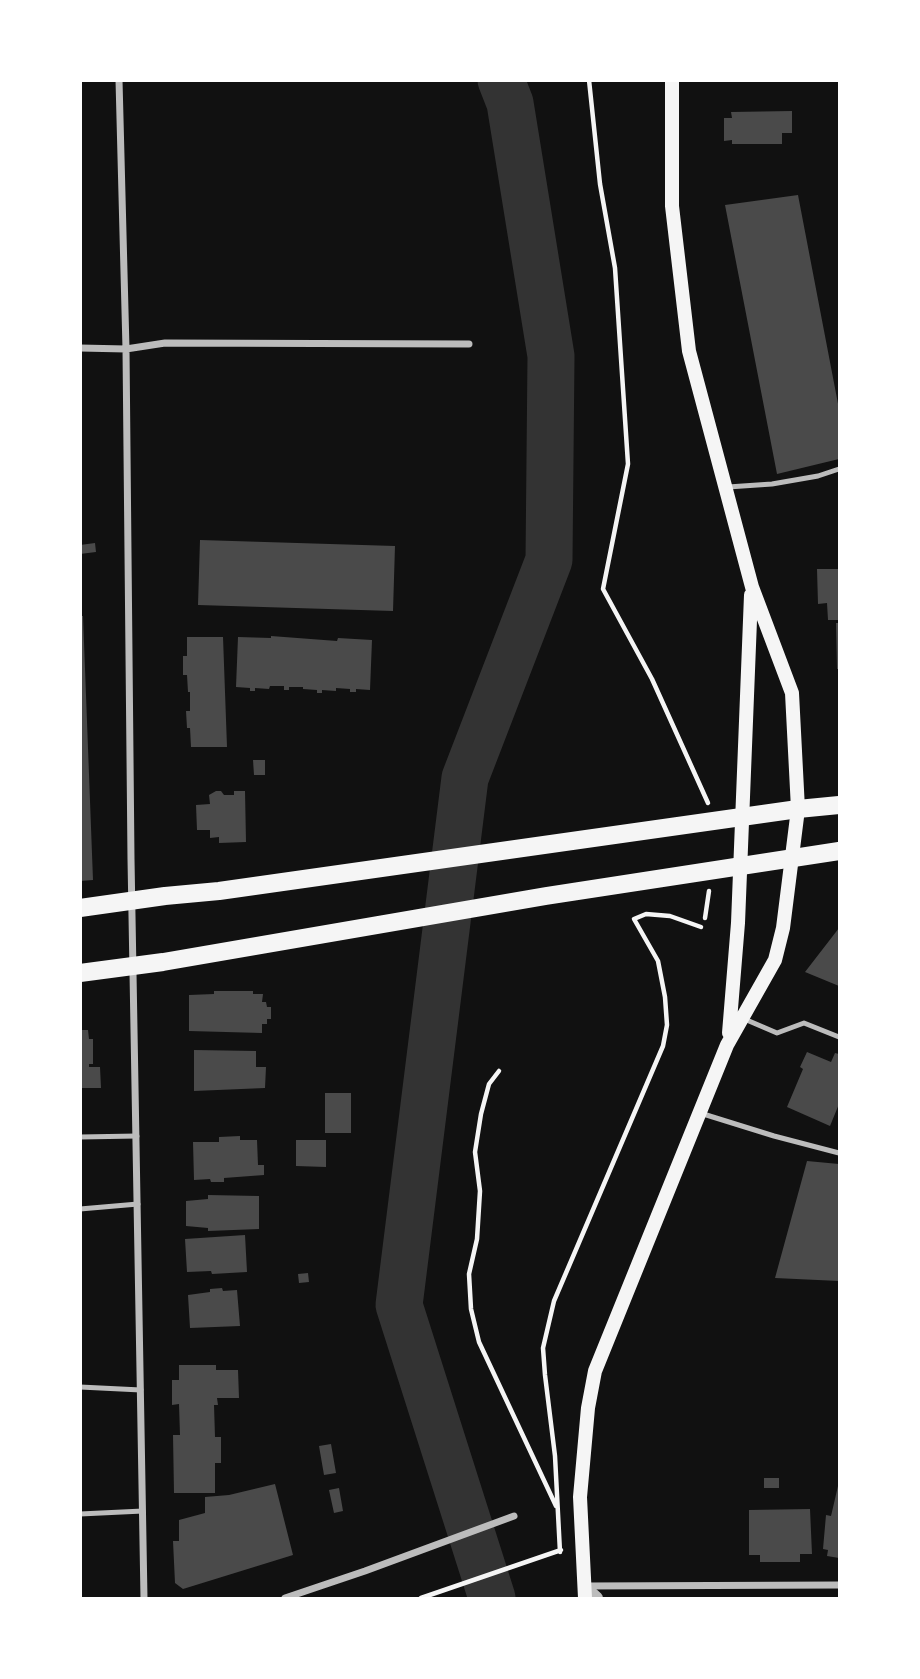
<!DOCTYPE html>
<style>
body{margin:0}
#map{position:relative;width:920px;height:1679px;overflow:hidden;background:#111;font-family:"Nunito Sans",sans-serif}
canvas{display:block}
.frame{position:absolute;inset:0;border:82px solid #fff;pointer-events:none}
</style>
<div id="map">
<canvas width="920" height="1679"></canvas>
<div class="frame"></div>
</div>
<script>
const c = document.querySelector('canvas').getContext('2d');
c.lineJoin = 'round';
function poly(rows) {
  const path = new Path2D();
  for (const r of rows) {
    path.moveTo(r[0], r[1]);
    for (let i = 2; i < r.length; i += 2) path.lineTo(r[i], r[i + 1]);
  }
  return path;
}
function stroke(path, color, width, dash) {
  c.strokeStyle = color;
  c.lineWidth = width;
  c.lineCap = dash ? 'butt' : 'round';
  c.setLineDash(dash || []);
  c.stroke(path);
}
function fill(path, color) {
  c.fillStyle = color;
  c.fill(path, 'evenodd');
}
stroke(poly([
 [492,1598,399,1305,465,778,549,560,551,356,510,103,501,80]
]), '#333', 47);
fill(poly([
 [792,111,792,133,782,133,782,144,732,144,732,140,724,141,724,118,732,118,731,112],
 [798,195,839,409,839,459,777,474,725,205],
 [200,540,395,546,393,611,198,605],
 [95,543,96,552,80,554,80,545],
 [817,569,839,569,839,620,828,620,827,603,818,604],
 [80,616,83,616,93,880,80,881],
 [836,623,839,623,839,669,837,669],
 [271,636,337,641,338,638,372,640,370,690,356,689,356,692,350,692,350,689,336,688,336,691,322,690,322,693,317,693,317,690,303,689,303,687,289,687,289,690,284,690,284,686,270,686,269,689,255,688,255,691,250,691,250,688,236,687,238,637,271,638],
 [187,637,223,637,227,747,191,747,190,728,187,728,186,711,190,711,190,692,188,692,187,675,183,675,183,656,187,656],
 [253,760,265,760,265,775,254,775],
 [216,791,221,791,224,795,234,795,234,791,245,791,246,842,219,843,219,837,210,838,210,830,197,830,196,805,210,804,209,795],
 [839,928,839,986,805,972],
 [214,991,253,991,253,994,263,994,262,1002,266,1002,267,1007,271,1007,271,1019,267,1019,267,1024,262,1024,262,1033,189,1031,189,995,214,994],
 [80,1030,88,1030,89,1039,93,1039,93,1064,89,1064,89,1067,100,1067,101,1088,80,1088],
 [194,1050,256,1051,256,1067,266,1067,265,1088,194,1091],
 [807,1052,831,1062,835,1053,839,1054,839,1104,830,1126,787,1107,803,1069,800,1067],
 [325,1093,351,1093,351,1133,325,1133],
 [240,1136,240,1140,257,1140,258,1165,264,1165,264,1175,224,1178,224,1182,211,1182,210,1179,194,1180,193,1142,219,1142,219,1137],
 [296,1140,326,1140,326,1167,296,1166],
 [807,1161,839,1164,839,1281,775,1278],
 [208,1195,259,1196,259,1229,208,1231,208,1228,186,1226,186,1201,208,1199],
 [245,1235,247,1272,212,1274,211,1271,187,1272,185,1239],
 [308,1273,309,1282,299,1283,298,1274],
 [222,1288,223,1291,237,1290,240,1326,190,1328,188,1295,210,1292,210,1289],
 [179,1365,216,1365,216,1370,238,1370,239,1398,217,1398,218,1405,214,1405,215,1437,221,1437,221,1463,215,1463,215,1493,174,1493,173,1435,180,1435,179,1404,172,1405,172,1380,179,1380],
 [331,1444,336,1473,324,1475,319,1446],
 [764,1478,779,1478,779,1488,764,1488],
 [275,1484,293,1555,183,1589,175,1583,173,1541,179,1541,179,1520,205,1513,205,1497,229,1495],
 [838,1486,839,1486,839,1558,827,1556,828,1550,823,1549,826,1515,831,1516],
 [339,1488,343,1511,334,1513,329,1490],
 [810,1509,812,1554,800,1554,800,1562,760,1562,760,1555,749,1555,749,1510]
]), '#4a4a4a');
stroke(poly([
 [589,80,600,184,615,268,628,464,603,589,652,679,708,803],
 [705,918,709,891],
 [499,1071,489,1084,481,1114,475,1152,480,1191,477,1239,469,1274,471,1309,479,1342,556,1506],
 [560,1552,555,1456,545,1375,543,1348,554,1301,663,1046,667,1025,665,997,658,961,634,919,646,914,670,916,701,927],
 [421,1598,561,1550]
]), '#f5f5f5', 4.5);
stroke(poly([
 [728,487,772,484,818,476,839,469],
 [742,1018,777,1033,804,1023,839,1037],
 [700,1113,774,1136,839,1153],
 [80,1137,137,1136],
 [80,1209,138,1204],
 [80,1387,141,1390],
 [80,1514,143,1511]
]), '#bcbcbc', 5);
stroke(poly([
 [119,80,126,349,131,859,144,1598],
 [80,348,126,349,165,343,469,344],
 [585,1586,839,1585],
 [285,1598,365,1571,514,1516]
]), '#bcbcbc', 7);
stroke(poly([
 [584,1586,597,1598]
]), '#bcbcbc', 12);
stroke(poly([
 [729,1033,738,923,751,595],
 [585,1598,580,1497,588,1408,595,1371,727,1045,775,960,783,928,798,809,792,693,752,587,689,351,672,206,672,80]
]), '#f5f5f5', 14);
stroke(poly([
 [80,908,165,896,219,891,798,809,839,805],
 [80,973,163,962,546,896,839,851]
]), '#f5f5f5', 18);
</script>
